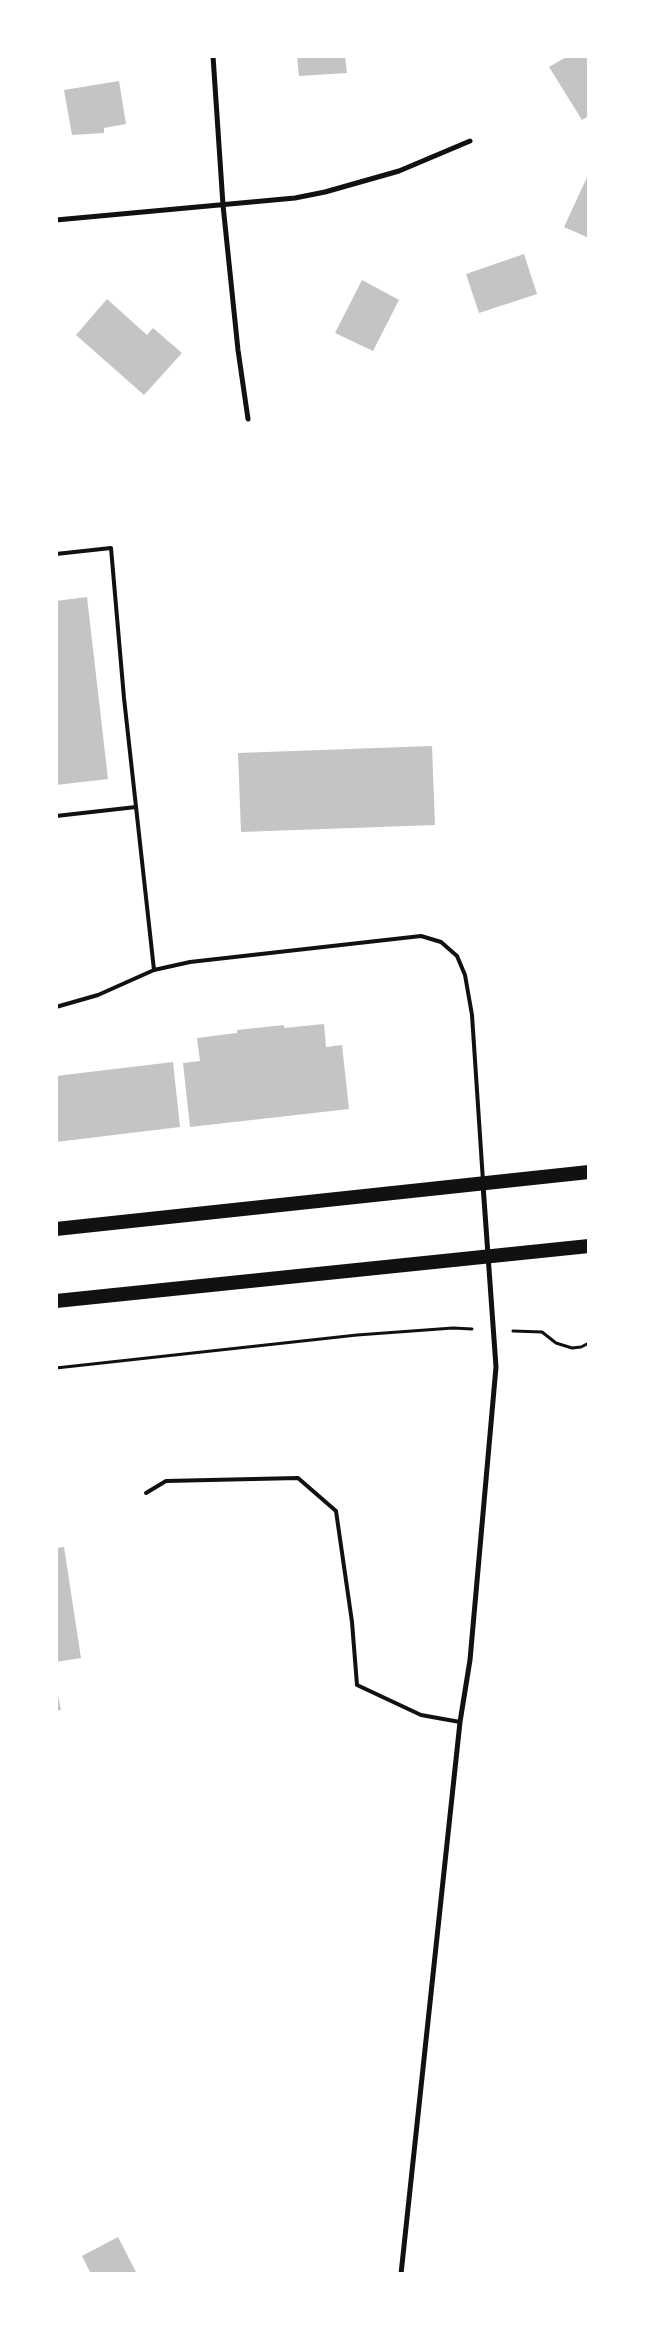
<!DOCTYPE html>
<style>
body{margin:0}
#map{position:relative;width:645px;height:2330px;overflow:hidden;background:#fff;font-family:"Work Sans",sans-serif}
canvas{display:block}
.frame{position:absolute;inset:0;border:58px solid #fff;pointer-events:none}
</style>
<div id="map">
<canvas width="645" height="2330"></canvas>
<div class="frame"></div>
</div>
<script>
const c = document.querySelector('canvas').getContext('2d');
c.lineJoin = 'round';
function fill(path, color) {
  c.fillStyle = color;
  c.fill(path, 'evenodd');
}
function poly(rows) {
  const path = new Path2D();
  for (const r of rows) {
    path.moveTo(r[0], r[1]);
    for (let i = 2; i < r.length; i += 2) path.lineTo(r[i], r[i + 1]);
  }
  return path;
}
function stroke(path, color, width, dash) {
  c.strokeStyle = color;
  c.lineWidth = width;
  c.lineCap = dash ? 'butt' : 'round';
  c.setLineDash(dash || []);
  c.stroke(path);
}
fill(poly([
 [297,56,345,56,347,73,299,76],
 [568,56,589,56,589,116,582,120,549,67],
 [119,81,126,124,104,128,104,133,72,135,64,90],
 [589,173,589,238,564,227],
 [524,254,537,294,479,313,466,274],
 [362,280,399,300,373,351,335,333],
 [107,299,147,335,153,328,182,353,144,395,76,335],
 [87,597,108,779,56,785,56,601],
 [432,746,435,825,241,832,238,753],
 [324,1024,326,1047,342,1045,349,1109,190,1127,183,1063,200,1061,197,1038,237,1033,237,1030,284,1025,284,1028],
 [173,1062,180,1127,56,1142,56,1076],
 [64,1547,81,1658,56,1662,56,1548],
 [56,1686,61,1710,56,1711],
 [118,2237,137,2274,91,2274,82,2256]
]), '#c4c4c4');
stroke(poly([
 [513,1331,542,1332,556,1343,572,1348,581,1347,589,1343],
 [56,1368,357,1335,453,1328,472,1329]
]), '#111', 3);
stroke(poly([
 [56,554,111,548,124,698,154,970],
 [56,816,136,807],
 [56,1007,98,995,154,970,190,962,421,936,441,942,457,956,465,975,472,1015,483,1181],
 [146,1493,166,1481,298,1478,336,1511,352,1622,357,1685,421,1715,460,1722]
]), '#111', 4);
stroke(poly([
 [213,56,223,205,238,350,248,419],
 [56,220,295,198,325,192,399,171,470,141],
 [401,2274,460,1722,470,1660,496,1367,483,1185]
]), '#111', 5);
stroke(poly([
 [56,1229,589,1172],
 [56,1301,589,1246]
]), '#111', 14);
</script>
